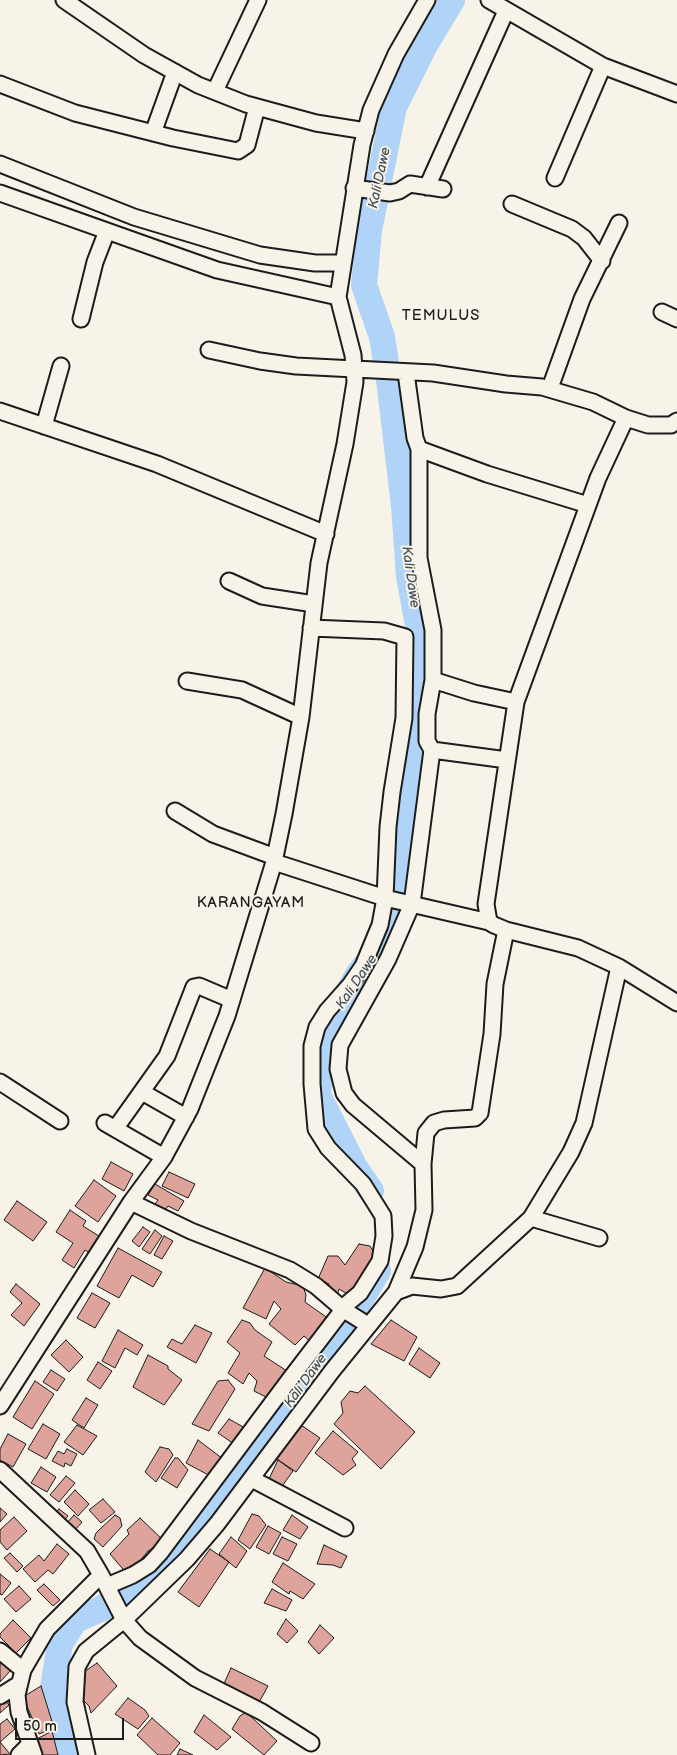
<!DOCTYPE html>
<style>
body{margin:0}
#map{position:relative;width:677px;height:1755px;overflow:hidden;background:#f7f3e8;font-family:"Balsamiq Sans",sans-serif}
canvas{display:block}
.scale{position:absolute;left:15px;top:1718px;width:109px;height:22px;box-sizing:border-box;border:2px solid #1c1c1c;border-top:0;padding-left:6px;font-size:15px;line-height:18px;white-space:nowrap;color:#1c1c1c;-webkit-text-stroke:4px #f7f3e8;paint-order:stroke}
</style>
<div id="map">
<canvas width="677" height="1755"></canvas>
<div class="scale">50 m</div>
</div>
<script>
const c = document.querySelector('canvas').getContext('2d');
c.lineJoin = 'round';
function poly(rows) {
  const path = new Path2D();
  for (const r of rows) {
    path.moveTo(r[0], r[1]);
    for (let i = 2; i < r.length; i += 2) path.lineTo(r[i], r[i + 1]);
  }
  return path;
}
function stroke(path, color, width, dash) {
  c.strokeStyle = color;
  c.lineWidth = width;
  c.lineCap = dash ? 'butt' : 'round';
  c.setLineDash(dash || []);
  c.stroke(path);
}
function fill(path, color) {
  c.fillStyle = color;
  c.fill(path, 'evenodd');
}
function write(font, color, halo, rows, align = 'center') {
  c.font = font + ' "Balsamiq Sans",sans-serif';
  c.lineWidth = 4;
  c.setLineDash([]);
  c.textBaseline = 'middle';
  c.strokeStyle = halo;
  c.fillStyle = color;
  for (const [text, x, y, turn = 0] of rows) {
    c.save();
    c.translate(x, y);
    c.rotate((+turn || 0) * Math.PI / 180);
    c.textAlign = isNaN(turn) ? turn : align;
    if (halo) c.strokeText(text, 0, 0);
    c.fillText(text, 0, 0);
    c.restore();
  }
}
stroke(poly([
 [371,1191,354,1166,318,1095,322,1057,330,1023,359,973,388,939,403,899,410,783,421,696,420,637,409,576,404,506,390,388,382,337,364,285,369,230,394,107,425,45,452,0],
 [69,1755,53,1688,60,1644,75,1620,101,1609,172,1559,206,1519,312,1369,348,1322,378,1271]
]), '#afd4f8', 26);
const building = poly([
 [111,1162,133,1174,124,1191,102,1179,111,1162],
 [169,1172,195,1184,188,1198,162,1186,169,1172],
 [94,1180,116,1196,98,1222,75,1206,94,1180],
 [155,1184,184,1201,178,1211,168,1206,165,1210,155,1204,158,1200,148,1195,155,1184],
 [17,1201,47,1222,33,1241,4,1220,17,1201],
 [70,1210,86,1221,83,1226,102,1238,91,1254,85,1250,74,1268,62,1260,73,1243,56,1232,70,1210],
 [143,1227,150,1232,139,1247,132,1241,143,1227],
 [155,1230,162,1236,150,1254,142,1249,155,1230],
 [164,1236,173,1241,162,1259,154,1255,164,1236],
 [359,1244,370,1246,378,1259,354,1298,339,1289,336,1298,326,1290,329,1284,318,1279,328,1256,338,1256,345,1265,359,1244],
 [118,1248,162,1272,153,1287,132,1275,119,1298,97,1286,118,1248],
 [265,1268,286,1282,303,1286,306,1295,305,1302,329,1319,311,1342,304,1336,295,1345,269,1324,281,1309,274,1301,266,1319,243,1308,265,1268],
 [16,1284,40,1304,24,1326,11,1315,22,1303,10,1292,16,1284],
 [92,1293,110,1303,95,1328,77,1318,92,1293],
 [242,1320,250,1323,255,1330,272,1342,264,1356,287,1371,270,1399,254,1391,257,1381,249,1373,243,1384,228,1373,240,1353,227,1342,242,1320],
 [391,1320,417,1337,404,1361,371,1344,391,1320],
 [195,1325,212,1333,196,1363,167,1347,172,1339,182,1344,195,1325],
 [118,1330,143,1345,137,1355,125,1348,115,1368,102,1361,118,1330],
 [66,1340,83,1357,69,1372,51,1355,66,1340],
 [419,1348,440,1363,430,1378,409,1364,419,1348],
 [148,1355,168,1366,168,1369,182,1380,164,1405,133,1387,148,1355],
 [98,1362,112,1371,100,1389,87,1380,98,1362],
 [51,1370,65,1379,57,1391,43,1382,51,1370],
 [228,1380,235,1389,209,1431,192,1424,218,1381,228,1380],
 [35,1381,54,1394,32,1429,13,1417,35,1381],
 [365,1386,415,1432,381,1469,334,1424,343,1413,341,1402,350,1391,358,1393,365,1386],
 [86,1398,98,1405,84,1428,72,1420,86,1398],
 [229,1419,245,1428,234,1444,218,1433,229,1419],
 [43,1424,60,1434,46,1459,28,1449,43,1424],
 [77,1425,97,1436,83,1455,64,1442,77,1425],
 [301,1425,320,1438,296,1472,277,1459,301,1425],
 [333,1431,358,1452,352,1459,356,1465,343,1475,315,1453,333,1431],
 [8,1434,26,1444,13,1467,0,1460,0,1449,8,1434],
 [198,1440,227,1462,214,1478,186,1463,198,1440],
 [160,1447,169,1449,173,1455,156,1482,145,1472,160,1447],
 [67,1449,77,1454,71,1466,65,1463,64,1467,52,1461,58,1451,64,1454,67,1449],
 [175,1458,178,1458,188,1470,177,1488,161,1478,175,1458],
 [278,1460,293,1471,280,1489,268,1481,278,1460],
 [41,1467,56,1477,47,1492,31,1483,41,1467],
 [66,1476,75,1483,59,1502,50,1495,66,1476],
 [75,1490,89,1504,78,1516,64,1502,75,1490],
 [103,1499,115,1512,101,1523,89,1510,103,1499],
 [0,1508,7,1514,0,1522,0,1508],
 [59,1509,68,1516,62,1523,54,1516,59,1509],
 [252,1514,259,1516,266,1525,250,1549,238,1540,252,1514],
 [74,1515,82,1522,75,1530,67,1523,74,1515],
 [115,1515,120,1518,122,1526,103,1547,94,1539,96,1533,115,1515],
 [292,1515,308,1527,300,1539,283,1530,292,1515],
 [14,1517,27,1531,7,1550,0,1542,0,1530,14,1517],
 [140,1518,164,1541,148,1551,128,1575,110,1554,129,1534,127,1530,140,1518],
 [268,1526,281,1533,269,1554,256,1547,268,1526],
 [231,1537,247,1551,236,1568,219,1554,231,1537],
 [282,1537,297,1544,288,1561,273,1554,282,1537],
 [57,1544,69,1554,53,1574,48,1570,35,1582,23,1569,39,1555,44,1561,57,1544],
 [324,1545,347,1556,341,1568,333,1565,317,1564,324,1545],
 [210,1549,229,1562,199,1607,178,1592,210,1549],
 [10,1553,23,1566,17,1572,4,1558,10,1553],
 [283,1563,315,1584,303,1599,290,1591,289,1594,272,1582,283,1563],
 [0,1574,11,1583,2,1595,0,1594,0,1574],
 [44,1584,60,1600,53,1606,37,1590,44,1584],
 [19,1586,31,1599,16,1612,4,1599,19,1586],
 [272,1589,292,1600,286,1611,264,1603,272,1589],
 [286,1619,298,1631,287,1643,277,1634,286,1619],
 [13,1620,31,1638,16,1653,0,1637,0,1634,13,1620],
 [320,1625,334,1638,319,1654,308,1642,320,1625],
 [0,1661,11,1670,0,1682,0,1661],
 [97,1663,117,1686,91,1713,89,1706,78,1695,85,1680,81,1674,97,1663],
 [231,1668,268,1686,257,1706,222,1688,231,1668],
 [41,1686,54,1728,39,1734,23,1697,41,1686],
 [2,1697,9,1705,0,1713,0,1699,2,1697],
 [128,1698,145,1710,149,1716,138,1729,115,1714,128,1698],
 [246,1712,277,1741,264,1755,232,1729,240,1716,246,1712],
 [204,1715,231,1737,217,1750,194,1732,204,1715],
 [152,1718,180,1743,170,1755,158,1755,137,1735,152,1718],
 [7,1719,15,1729,0,1742,10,1754,0,1755,0,1724,7,1719],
 [52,1731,58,1755,37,1755,33,1741,52,1731],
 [180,1749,193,1755,177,1755,180,1749]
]);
fill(building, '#dea49b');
stroke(building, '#1c1c1c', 1);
const minor = poly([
 [64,0,144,55,198,85,246,104,316,123,366,131],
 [489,0,603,66,677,94],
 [0,84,75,113,173,138,238,151,247,145,257,107],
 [215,91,258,0],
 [153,133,175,72],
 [0,164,134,217,260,255,315,263,341,263],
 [555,178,603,66],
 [427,187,506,11],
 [354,188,390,193,399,191,410,184,443,189],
 [0,193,217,270,338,297],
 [512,204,572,229,584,238,602,261],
 [662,312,677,319],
 [81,319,95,262,107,231],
 [209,350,260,361,296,366,433,373,506,384,542,387,593,402,626,418,648,425,671,425,677,421],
 [406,373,415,438,419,449,487,474,588,505],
 [550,388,582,299,619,223],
 [0,411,157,464,326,534],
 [626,418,598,478,516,702,486,904,489,922,494,925,506,930,578,948,619,967,677,1003],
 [44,426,61,366],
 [419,449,419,558,433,630,433,680,474,693,516,702],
 [229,581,262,596,314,604],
 [433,680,427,714,427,741,432,750,507,760],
 [187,681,242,690,301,717],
 [175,811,213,834,275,857],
 [274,862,385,898,489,922],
 [0,1082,60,1121],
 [142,1092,186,1117],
 [105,1123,164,1157],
 [115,1129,167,1056,194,987,199,986,232,1000],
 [423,1164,353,1105,344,1093,338,1069,340,1045,388,959,412,904,432,750],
 [131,1202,191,1231,290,1270,316,1286,344,1310,368,1325],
 [531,1218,599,1238],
 [396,1292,415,1247,424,1210,423,1164,426,1133,434,1123,444,1120,475,1118,480,1113,492,1034,495,984,506,930],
 [0,1406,131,1202,164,1157,190,1109,227,1016,274,862,284,814,301,717,319,563,345,444,355,382,353,355,338,297,362,145,371,110,396,54,427,0],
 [0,1470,87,1551,101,1575,47,1629,23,1670,17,1695,19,1712,34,1755],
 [252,1479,345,1528],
 [101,1575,124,1620,187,1559,217,1524,332,1371,396,1292,412,1286,441,1289,457,1286,531,1218,571,1152,584,1123,619,967],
 [107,1586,133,1575,149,1565,160,1553,290,1379,348,1303,360,1293,380,1261,384,1236,383,1216,363,1184,328,1148,316,1129,312,1084,312,1046,317,1027,327,1011,350,985,363,966,380,925,385,898,388,827,392,792,404,718,405,637,384,631,311,628],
 [0,1651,23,1670],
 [0,1696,19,1684],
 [19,1755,30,1744],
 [87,1755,75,1702,77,1667,86,1651,124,1620,140,1638,195,1678,262,1712,311,1743]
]);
stroke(minor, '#1c1c1c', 19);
stroke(minor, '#f7f3e8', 15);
write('italic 14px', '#48535e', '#f7f3e8', [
 ["Kali Dawe",380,178,-78],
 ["Kali Dawe",410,577,82],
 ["Kali Dawe",357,982,-56],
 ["Kali Dawe",306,1381,-54]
]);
c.letterSpacing = '1px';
write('15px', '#1c1c1c', '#f7f3e8', [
 ["TEMULUS",441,316],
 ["KARANGAYAM",251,903]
]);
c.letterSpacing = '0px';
</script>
